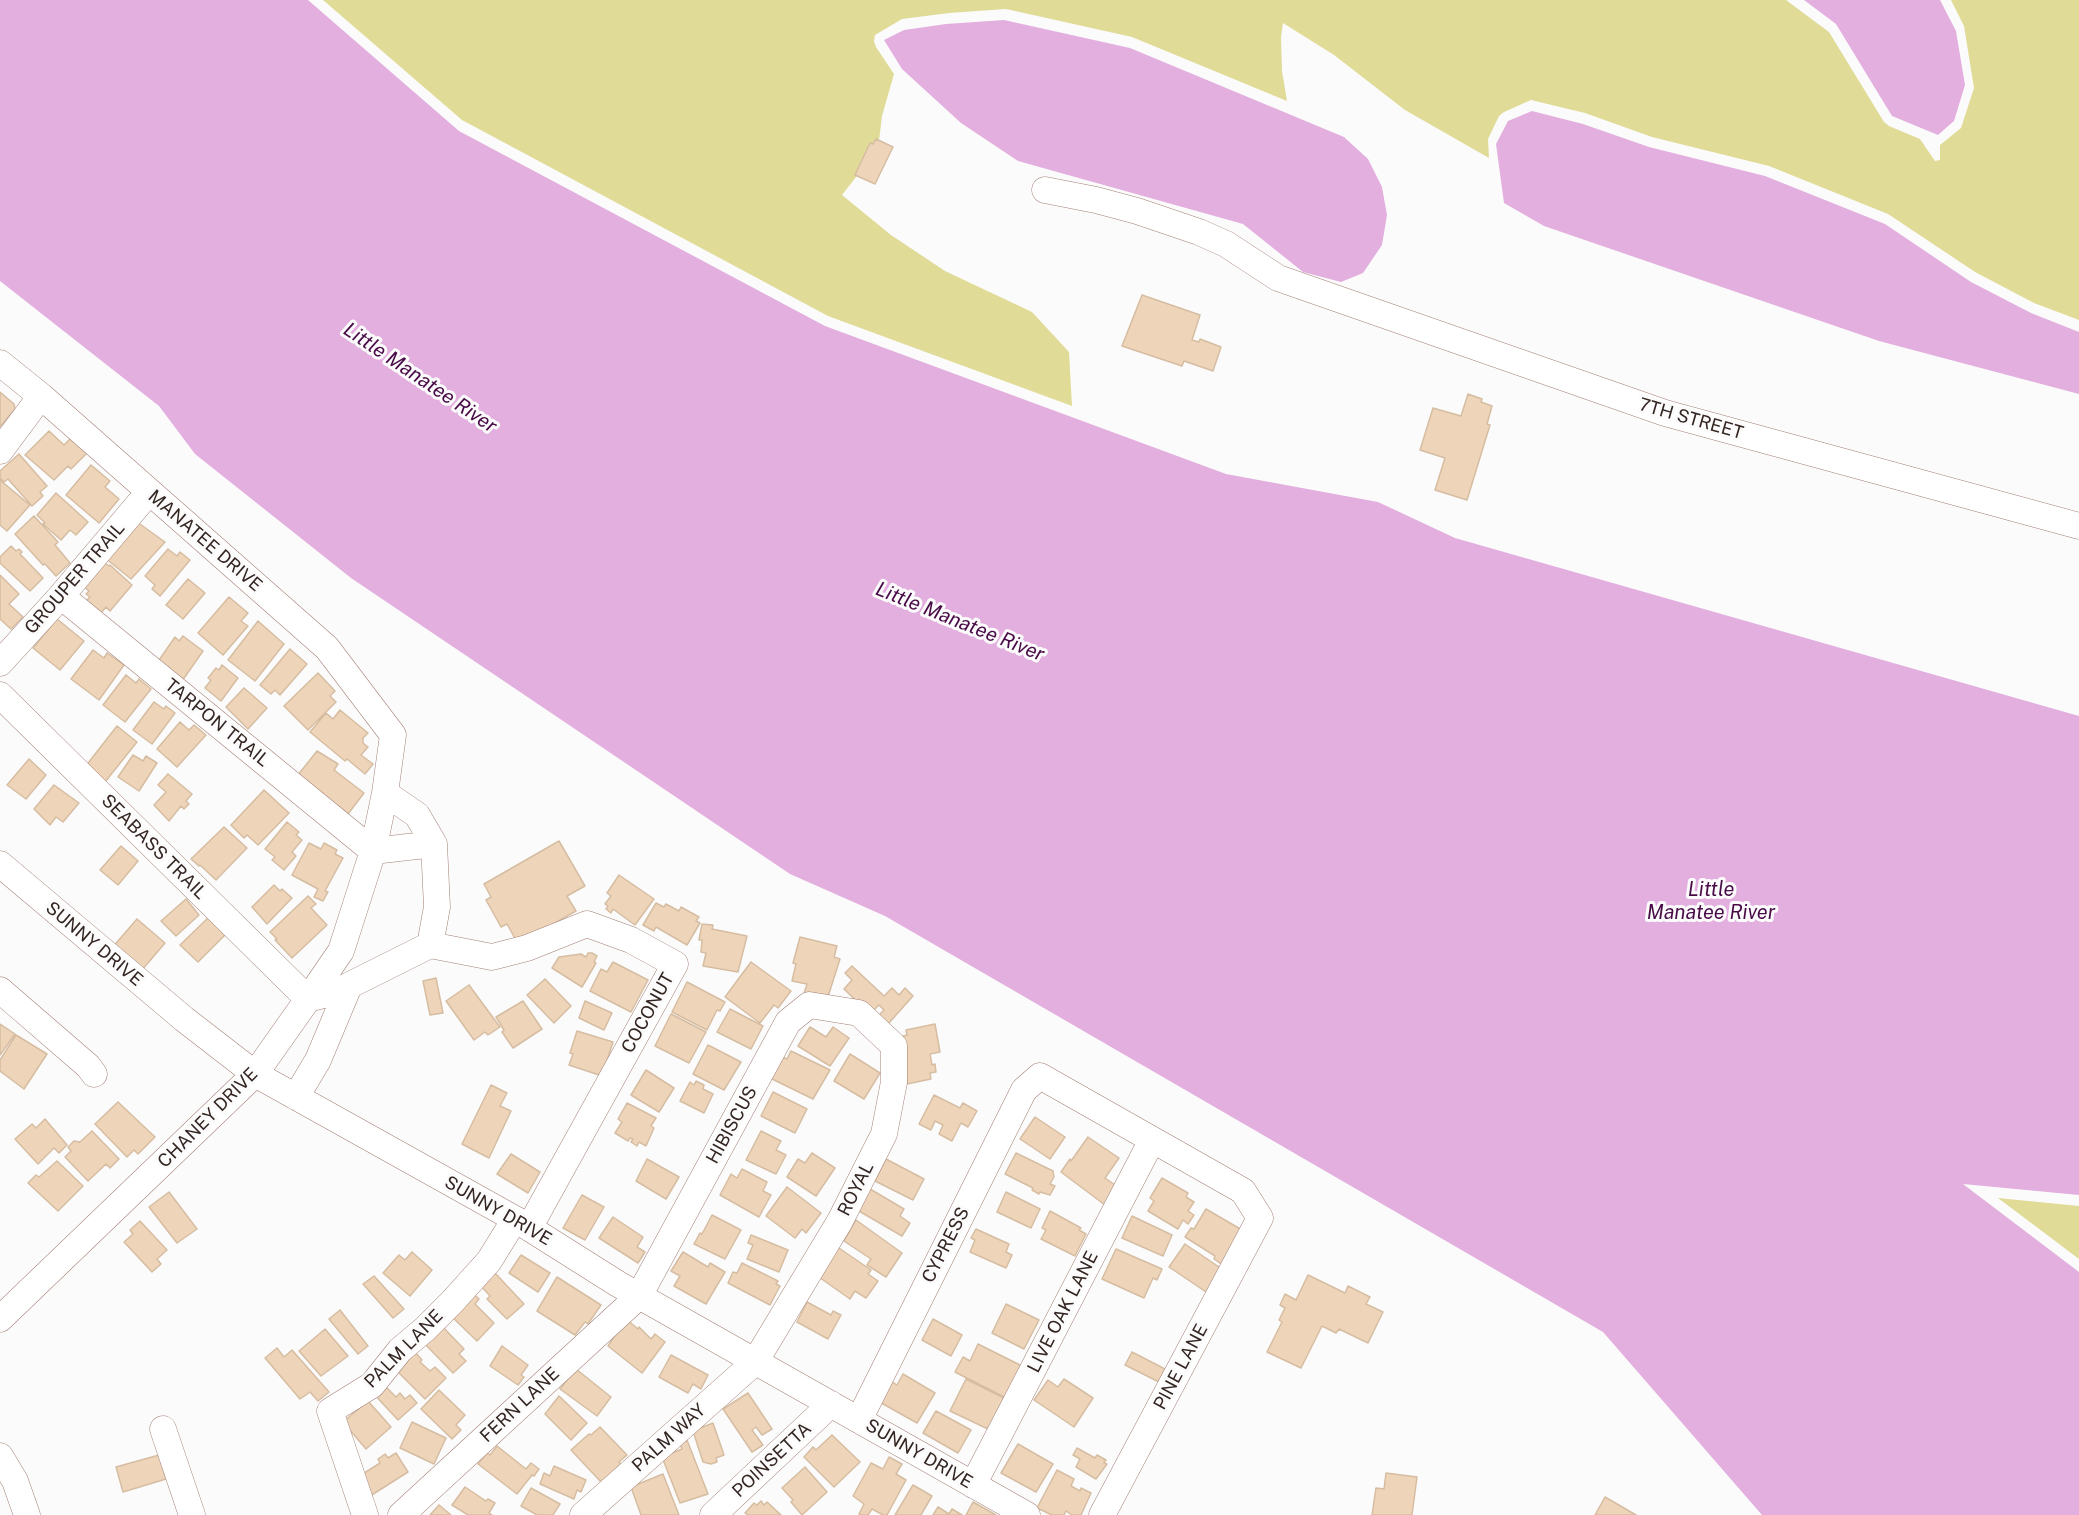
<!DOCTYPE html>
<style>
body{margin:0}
canvas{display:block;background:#fbfbfb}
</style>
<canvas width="2079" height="1515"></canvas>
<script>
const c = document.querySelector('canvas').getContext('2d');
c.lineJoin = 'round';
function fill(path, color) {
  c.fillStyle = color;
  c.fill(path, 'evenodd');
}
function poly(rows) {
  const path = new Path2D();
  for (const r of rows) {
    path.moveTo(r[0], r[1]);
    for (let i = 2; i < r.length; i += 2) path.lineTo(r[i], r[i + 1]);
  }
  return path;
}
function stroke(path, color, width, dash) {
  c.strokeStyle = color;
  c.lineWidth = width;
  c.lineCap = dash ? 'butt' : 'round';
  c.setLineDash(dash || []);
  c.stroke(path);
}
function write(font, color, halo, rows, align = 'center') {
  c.font = font + ' "Public Sans",sans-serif';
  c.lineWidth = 6;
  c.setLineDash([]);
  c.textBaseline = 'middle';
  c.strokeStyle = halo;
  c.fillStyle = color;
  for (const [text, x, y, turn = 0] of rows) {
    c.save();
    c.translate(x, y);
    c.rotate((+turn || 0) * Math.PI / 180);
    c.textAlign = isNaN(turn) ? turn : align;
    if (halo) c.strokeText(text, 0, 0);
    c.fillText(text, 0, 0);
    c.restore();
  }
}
fill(poly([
 [323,0,1786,0,1829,32,1884,122,1889,126,1920,139,1935,161,1940,160,1940,145,1961,128,1974,88,1964,26,1951,0,2079,0,2079,320,2034,303,1975,272,1888,214,1769,166,1652,137,1585,113,1531,100,1504,112,1499,116,1488,139,1489,158,1405,110,1334,55,1283,23,1281,37,1282,71,1287,101,1132,37,1006,9,949,13,902,19,875,35,874,41,876,47,894,74,882,116,878,149,842,195,891,235,945,271,1032,312,1069,352,1072,406,828,316,462,120],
 [1998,1198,2079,1206,2079,1259]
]), '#e1db98');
fill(poly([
 [0,0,308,0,459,131,825,326,1226,474,1378,502,1455,538,2079,716,2079,1195,1963,1184,2079,1272,2079,1515,1762,1515,1603,1332,885,916,790,874,351,578,195,454,159,406,0,281],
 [1804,0,1940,0,1956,31,1965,85,1954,121,1938,135,1892,116,1836,24],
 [1004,20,1130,48,1344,137,1368,159,1382,187,1387,215,1382,245,1363,273,1341,282,1303,272,1243,224,1018,161,961,123,902,69,884,40,904,30,946,24],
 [1532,111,1583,124,1649,147,1765,176,1885,224,1971,282,2031,313,2079,332,2079,394,1879,341,1544,226,1504,203,1496,144,1508,121]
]), '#e3afdf');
const building = poly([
 [876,139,893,147,875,184,855,175,870,143,873,144,876,139],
 [1142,295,1200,315,1192,340,1199,342,1200,339,1221,347,1213,371,1184,361,1182,366,1122,346,1142,295],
 [0,392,14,404,15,409,0,427,0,392],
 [1468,394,1482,399,1481,402,1492,406,1487,424,1490,425,1467,500,1435,490,1445,458,1420,450,1433,408,1461,416,1468,394],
 [49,431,64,445,71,438,87,453,71,469,68,466,54,480,25,455,49,431],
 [19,454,47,486,40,492,43,496,32,506,8,479,4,482,0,478,0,471,19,454],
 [91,465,110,481,105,487,119,499,99,523,66,495,91,465],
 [0,480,30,505,7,531,0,525,0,480],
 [56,493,88,522,76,535,70,530,61,540,43,524,45,523,37,515,56,493],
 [34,516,58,542,55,545,70,563,56,576,45,564,43,565,15,534,34,516],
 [137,522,165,542,131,579,105,558,137,522],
 [11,546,16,551,19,549,22,552,20,554,43,578,30,591,0,563,0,557,11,546],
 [168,549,177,556,180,552,190,560,160,596,152,589,155,585,145,576,168,549],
 [102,561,109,566,110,565,132,585,110,611,106,607,100,614,86,601,90,597,86,594,89,591,82,585,102,561],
 [0,575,19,594,9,604,23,617,11,629,0,619,0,575],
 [188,579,205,593,183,619,166,605,188,579],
 [229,597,248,613,241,621,248,626,223,655,198,633,229,597],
 [57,619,84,641,60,670,33,648,57,619],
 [258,621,284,644,255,681,228,660,258,621],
 [183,636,203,651,182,681,157,663,175,637,179,641,183,636],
 [290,649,307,664,280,695,275,690,271,694,260,685,290,649],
 [93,650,104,658,107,653,124,665,99,700,71,679,93,650],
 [222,665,238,678,221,701,205,688,211,680,208,678,216,668,219,670,222,665],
 [318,673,335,691,330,696,336,702,308,730,284,706,318,673],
 [126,675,136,683,139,679,151,689,125,722,103,705,126,675],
 [244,688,267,708,248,729,226,707,244,688],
 [154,702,164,709,166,706,175,713,152,744,133,730,154,702],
 [340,710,368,733,363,738,363,743,368,747,361,755,373,764,365,774,347,759,345,761,310,732,326,713,333,719,340,710],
 [180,722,189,730,194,725,206,735,177,767,157,749,180,722],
 [117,726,137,742,105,782,85,767,117,726],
 [317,751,338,764,334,770,364,793,348,814,298,775,317,751],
 [133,755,143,761,146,756,157,763,139,791,118,777,133,755],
 [29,759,46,775,26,799,7,785,29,759],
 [168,774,192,794,186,801,189,804,184,809,181,806,169,821,154,805,166,792,158,785,168,774],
 [54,785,79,803,63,822,56,817,50,825,34,809,54,785],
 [264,790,289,813,258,845,247,835,244,838,231,825,264,790],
 [287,822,299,832,296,835,302,840,292,852,296,856,284,870,272,860,275,857,265,849,287,822],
 [224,827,247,848,216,880,200,865,199,866,191,859,224,827],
 [559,841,585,886,567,896,576,911,518,944,507,924,501,927,486,900,491,897,484,884,559,841],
 [309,843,321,849,324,843,337,850,335,854,343,858,325,891,328,892,323,901,314,897,318,889,292,875,309,843],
 [121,846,138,861,118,885,100,870,121,846],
 [619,875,654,899,635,925,613,909,611,913,606,909,608,906,605,904,611,896,607,893,619,875],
 [274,885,280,891,282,889,292,898,267,924,252,907,274,885],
 [308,896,316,904,311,908,327,925,292,958,275,940,277,939,270,932,308,896],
 [186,899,199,915,176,936,161,921,186,899],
 [656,903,664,907,666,904,679,911,681,907,699,917,696,921,700,923,687,945,656,927,654,931,643,925,656,903],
 [210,916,227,933,198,962,180,945,210,916],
 [137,919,165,943,142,970,111,949,137,919],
 [702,924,713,925,712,929,747,936,738,972,703,966,706,953,701,952,702,940,699,940,702,924],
 [800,937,837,946,834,957,840,959,826,1003,803,997,807,984,792,981,796,964,793,963,800,937],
 [588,953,592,953,597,956,594,962,596,963,582,987,552,968,559,957,581,954,586,957,588,953],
 [613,962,648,980,631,1012,590,991,601,969,607,972,613,962],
 [751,962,791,991,778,1008,774,1005,760,1023,725,997,751,962],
 [852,966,884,996,892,988,899,995,905,988,913,996,888,1024,879,1015,884,1010,879,1005,870,1014,844,989,852,980,845,973,852,966],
 [436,978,443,1013,430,1015,423,981,436,978],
 [545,979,571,1006,554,1023,527,995,545,979],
 [687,982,725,1002,720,1011,717,1010,707,1030,672,1012,687,982],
 [469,985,500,1027,488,1035,485,1032,474,1040,446,1001,469,985],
 [523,1001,542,1029,513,1048,502,1032,504,1030,496,1017,523,1001],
 [585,1001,612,1013,604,1030,579,1018,585,1001],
 [730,1009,763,1026,751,1049,717,1032,730,1009],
 [671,1014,706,1032,689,1063,655,1046,671,1014],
 [0,1024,15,1034,0,1055,0,1024],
 [935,1024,940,1052,930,1054,932,1065,935,1064,936,1072,930,1073,931,1079,907,1084,900,1037,907,1035,906,1030,935,1024],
 [810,1027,826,1037,833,1027,849,1038,830,1066,798,1046,810,1027],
 [577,1031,613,1042,602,1076,569,1065,573,1054,570,1053,577,1031],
 [16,1035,47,1054,24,1089,0,1071,0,1060,16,1035],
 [708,1045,741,1062,724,1090,693,1074,708,1045],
 [791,1051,830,1070,813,1099,770,1078,780,1056,787,1059,791,1051],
 [850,1054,880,1073,864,1099,834,1081,850,1054],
 [646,1070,674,1088,659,1112,631,1095,646,1070],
 [696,1081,704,1085,703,1089,713,1094,704,1113,680,1101,690,1082,694,1085,696,1081],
 [491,1085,507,1093,500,1106,511,1111,489,1158,462,1144,491,1085],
 [773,1092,807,1109,795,1133,761,1116,773,1092],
 [934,1095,960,1108,963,1103,977,1111,968,1127,961,1123,952,1141,939,1134,943,1125,935,1121,931,1130,919,1124,934,1095],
 [118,1102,155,1137,138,1154,134,1150,127,1157,95,1124,118,1102],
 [627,1103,656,1118,651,1126,654,1128,646,1146,639,1142,637,1146,631,1142,633,1139,630,1138,628,1141,615,1133,622,1122,618,1119,627,1103],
 [1035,1117,1065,1137,1050,1159,1020,1139,1035,1117],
 [45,1119,67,1145,59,1153,54,1148,38,1164,15,1139,32,1124,36,1128,45,1119],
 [92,1131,119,1159,110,1168,106,1164,88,1181,65,1157,71,1151,68,1147,74,1141,80,1142,92,1131],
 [761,1131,781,1141,776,1150,786,1155,776,1174,746,1160,761,1131],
 [1088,1137,1119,1158,1105,1178,1118,1187,1105,1205,1061,1172,1070,1159,1071,1161,1088,1137],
 [812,1153,835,1168,816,1196,787,1177,798,1159,805,1163,812,1153],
 [1016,1153,1053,1171,1054,1177,1050,1184,1055,1186,1050,1195,1040,1192,1039,1194,1032,1190,1033,1188,1005,1174,1016,1153],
 [511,1154,540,1172,528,1193,497,1174,511,1154],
 [647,1159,679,1177,666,1199,636,1181,647,1159],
 [886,1159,924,1179,913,1200,875,1181,886,1159],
 [57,1161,83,1186,58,1211,28,1183,36,1175,39,1177,57,1161],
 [742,1169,767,1182,763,1191,771,1195,759,1217,720,1195,731,1174,737,1178,742,1169],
 [1162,1178,1188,1193,1186,1197,1194,1202,1188,1211,1194,1215,1188,1224,1183,1220,1178,1229,1148,1211,1154,1201,1150,1198,1162,1178],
 [865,1186,904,1209,900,1216,910,1223,902,1236,852,1207,865,1186],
 [787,1187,821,1213,806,1233,802,1229,795,1238,766,1216,787,1187],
 [169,1192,197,1229,177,1243,149,1207,169,1192],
 [1006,1192,1040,1209,1031,1228,997,1212,1006,1192],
 [582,1195,604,1207,585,1240,563,1228,582,1195],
 [1206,1209,1242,1230,1227,1268,1214,1259,1215,1256,1185,1237,1191,1228,1194,1229,1206,1209],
 [1050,1211,1081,1228,1079,1230,1086,1234,1075,1256,1041,1239,1046,1230,1042,1228,1050,1211],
 [712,1215,741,1230,725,1259,694,1244,700,1233,702,1234,712,1215],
 [1132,1216,1172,1235,1163,1256,1122,1238,1132,1216],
 [613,1217,643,1237,637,1247,645,1252,638,1263,599,1238,613,1217],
 [856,1220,902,1253,886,1277,867,1265,871,1259,844,1241,856,1220],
 [140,1221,167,1250,157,1259,161,1264,152,1272,124,1242,133,1234,130,1230,140,1221],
 [976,1229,1009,1244,1006,1252,1012,1255,1006,1268,970,1252,975,1240,971,1238,976,1229],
 [751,1235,788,1250,779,1272,747,1259,753,1245,748,1243,751,1235],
 [1185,1244,1225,1271,1209,1294,1169,1267,1185,1244],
 [836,1246,871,1270,868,1274,878,1281,866,1298,855,1291,850,1299,816,1275,836,1246],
 [1116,1249,1162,1269,1157,1280,1153,1278,1144,1298,1102,1279,1116,1249],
 [412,1252,432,1270,410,1296,383,1273,399,1255,405,1260,412,1252],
 [683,1252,708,1267,710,1263,725,1272,706,1304,674,1286,680,1276,671,1271,683,1252],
 [521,1255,550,1273,538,1292,509,1273,521,1255],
 [742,1263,778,1281,776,1284,780,1286,770,1305,728,1283,733,1272,737,1273,742,1263],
 [495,1273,524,1304,507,1319,487,1299,490,1296,481,1286,495,1273],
 [1308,1275,1345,1293,1348,1286,1370,1297,1366,1304,1383,1312,1368,1343,1339,1329,1336,1333,1322,1326,1301,1368,1267,1352,1282,1322,1279,1320,1285,1308,1280,1305,1285,1294,1296,1300,1308,1275],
 [374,1276,404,1309,393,1318,363,1284,374,1276],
 [557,1277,601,1305,588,1324,585,1322,575,1335,537,1311,557,1277],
 [470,1290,479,1299,475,1304,494,1323,477,1341,452,1317,470,1290],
 [807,1302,831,1315,833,1311,841,1315,828,1339,797,1322,807,1302],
 [1006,1304,1039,1320,1024,1349,992,1333,1006,1304],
 [340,1310,368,1346,358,1354,329,1319,340,1310],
 [626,1319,638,1329,639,1327,651,1339,655,1334,665,1342,642,1373,608,1346,626,1319],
 [933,1319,962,1335,951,1356,922,1340,933,1319],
 [439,1323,464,1349,459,1354,466,1361,453,1373,421,1340,439,1323],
 [325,1329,348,1356,321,1376,299,1351,325,1329],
 [978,1344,1022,1366,1006,1398,955,1372,963,1357,970,1361,978,1344],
 [502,1346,528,1365,521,1375,524,1377,518,1385,490,1366,502,1346],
 [277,1348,284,1357,292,1350,329,1392,318,1401,310,1392,300,1399,265,1358,277,1348],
 [415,1352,422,1360,420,1362,430,1371,435,1367,446,1378,425,1399,396,1370,415,1352],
 [1132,1352,1165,1369,1159,1382,1125,1365,1132,1352],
 [671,1355,708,1375,701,1389,693,1384,688,1393,659,1377,671,1355],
 [576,1369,611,1397,597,1416,560,1389,576,1369],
 [903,1374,935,1393,917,1423,876,1400,888,1379,897,1385,903,1374],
 [966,1379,1004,1398,988,1429,950,1411,966,1379],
 [1064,1379,1093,1398,1074,1427,1034,1400,1048,1380,1058,1387,1064,1379],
 [382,1383,396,1397,400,1393,405,1399,410,1395,417,1403,398,1420,372,1392,382,1383],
 [439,1390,465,1415,456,1425,461,1430,452,1439,421,1409,439,1390],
 [748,1393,772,1429,762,1435,756,1427,752,1430,763,1445,752,1452,723,1409,748,1393],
 [559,1396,587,1423,571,1440,545,1414,559,1396],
 [368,1401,391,1427,366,1449,343,1422,368,1401],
 [936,1411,971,1430,958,1453,923,1433,936,1411],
 [412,1422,446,1438,434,1464,400,1448,412,1422],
 [713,1423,724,1455,716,1458,717,1462,711,1464,703,1462,693,1431,713,1423],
 [600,1427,627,1455,619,1462,621,1464,601,1482,571,1450,589,1434,591,1435,600,1427],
 [832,1435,860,1462,834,1487,804,1457,813,1447,816,1450,832,1435],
 [687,1440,708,1494,680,1503,662,1457,682,1449,680,1444,687,1440],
 [1018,1444,1053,1464,1036,1492,1001,1473,1018,1444],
 [497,1446,526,1469,531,1463,539,1469,534,1476,532,1475,517,1494,478,1464,487,1453,490,1455,497,1446],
 [1077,1448,1095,1458,1097,1455,1106,1460,1104,1463,1107,1464,1096,1479,1076,1467,1080,1459,1073,1455,1077,1448],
 [396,1453,408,1472,367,1498,355,1479,380,1463,378,1459,385,1454,388,1458,396,1453],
 [159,1455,166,1479,123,1492,116,1467,159,1455],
 [889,1457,902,1464,896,1474,906,1480,887,1515,883,1515,872,1509,868,1515,861,1515,859,1514,864,1504,853,1496,871,1463,883,1469,889,1457],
 [554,1466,586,1480,581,1492,577,1490,574,1499,540,1484,544,1473,550,1476,554,1466],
 [805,1467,827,1492,802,1515,791,1502,793,1500,782,1488,805,1467],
 [1057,1470,1074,1479,1071,1486,1080,1491,1081,1488,1091,1493,1081,1515,1072,1515,1066,1511,1064,1515,1052,1515,1037,1508,1057,1470],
 [1386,1473,1417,1477,1412,1515,1372,1515,1376,1488,1384,1489,1386,1473],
 [663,1474,679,1515,641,1515,631,1487,663,1474],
 [913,1485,932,1496,921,1515,895,1515,913,1485],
 [465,1487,486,1501,488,1499,495,1503,489,1513,492,1515,468,1515,452,1505,465,1487],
 [531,1488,560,1504,553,1515,537,1515,521,1506,531,1488],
 [1605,1497,1636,1515,1595,1515,1605,1497],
 [761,1501,764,1505,767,1502,781,1515,748,1515,745,1513,754,1503,757,1505,761,1501],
 [973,1502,996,1515,966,1515,973,1502],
 [439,1505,451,1515,430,1515,439,1505],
 [938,1507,949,1514,952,1509,962,1515,933,1515,938,1507]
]);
fill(building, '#eed5b9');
stroke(building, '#d6bda2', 1.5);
const minor = poly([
 [1045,190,1096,200,1137,211,1199,232,1226,244,1278,278,1665,413,2079,526],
 [0,363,41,396,327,648,393,735,385,793,373,851,434,844,437,907,430,945],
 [0,451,41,396],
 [0,663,61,596,149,492],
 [0,695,308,999,341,951,373,851,61,596],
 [385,793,417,815,434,844],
 [0,864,184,1019,255,1074,515,1219,618,1284,1027,1515],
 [430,945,492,957,527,948,587,924,631,940,675,964,529,1228],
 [0,990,88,1066,94,1074],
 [296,1097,318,1060,349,986],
 [0,1319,255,1074,308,999,336,992,430,945],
 [859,1420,1024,1090,1040,1076,1243,1191,1260,1218,1102,1515],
 [163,1429,192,1515],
 [0,1456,15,1481,27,1515],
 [973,1485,1152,1140],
 [365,1515,330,1411,372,1385,400,1350,425,1329,452,1302,489,1261,515,1219],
 [401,1515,639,1296,788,1022,809,1005,859,1013,894,1046,894,1082,884,1134,840,1221,755,1362,583,1515],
 [713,1515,831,1404]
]);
stroke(minor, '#a38076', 27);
stroke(minor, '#fff', 26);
write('18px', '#332521', '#fbfbfb', [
 ["7TH STREET",1691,419,16],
 ["MANATEE DRIVE",205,541,41],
 ["GROUPER TRAIL",75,578,-49],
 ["TARPON TRAIL",217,723,39],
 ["SEABASS TRAIL",154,847,45],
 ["SUNNY DRIVE",94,944,40],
 ["COCONUT",648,1013,-61],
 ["CHANEY DRIVE",208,1118,-45],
 ["HIBISCUS",732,1125,-61],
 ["ROYAL",856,1189,-63],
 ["SUNNY DRIVE",498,1211,30],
 ["CYPRESS",946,1245,-63],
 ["LIVE OAK LANE",1063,1312,-63],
 ["PALM LANE",404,1349,-45],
 ["PINE LANE",1181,1367,-62],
 ["FERN LANE",520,1405,-43],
 ["PALM WAY",669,1438,-42],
 ["SUNNY DRIVE",919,1454,30],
 ["POINSETTA",772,1460,-43]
]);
write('italic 20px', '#480b47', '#fbfbfb', [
 ["Little Manatee River",420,378,34],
 ["Little Manatee River",960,622,22],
 ["Little",1711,890],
 ["Manatee River",1711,913]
]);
</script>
